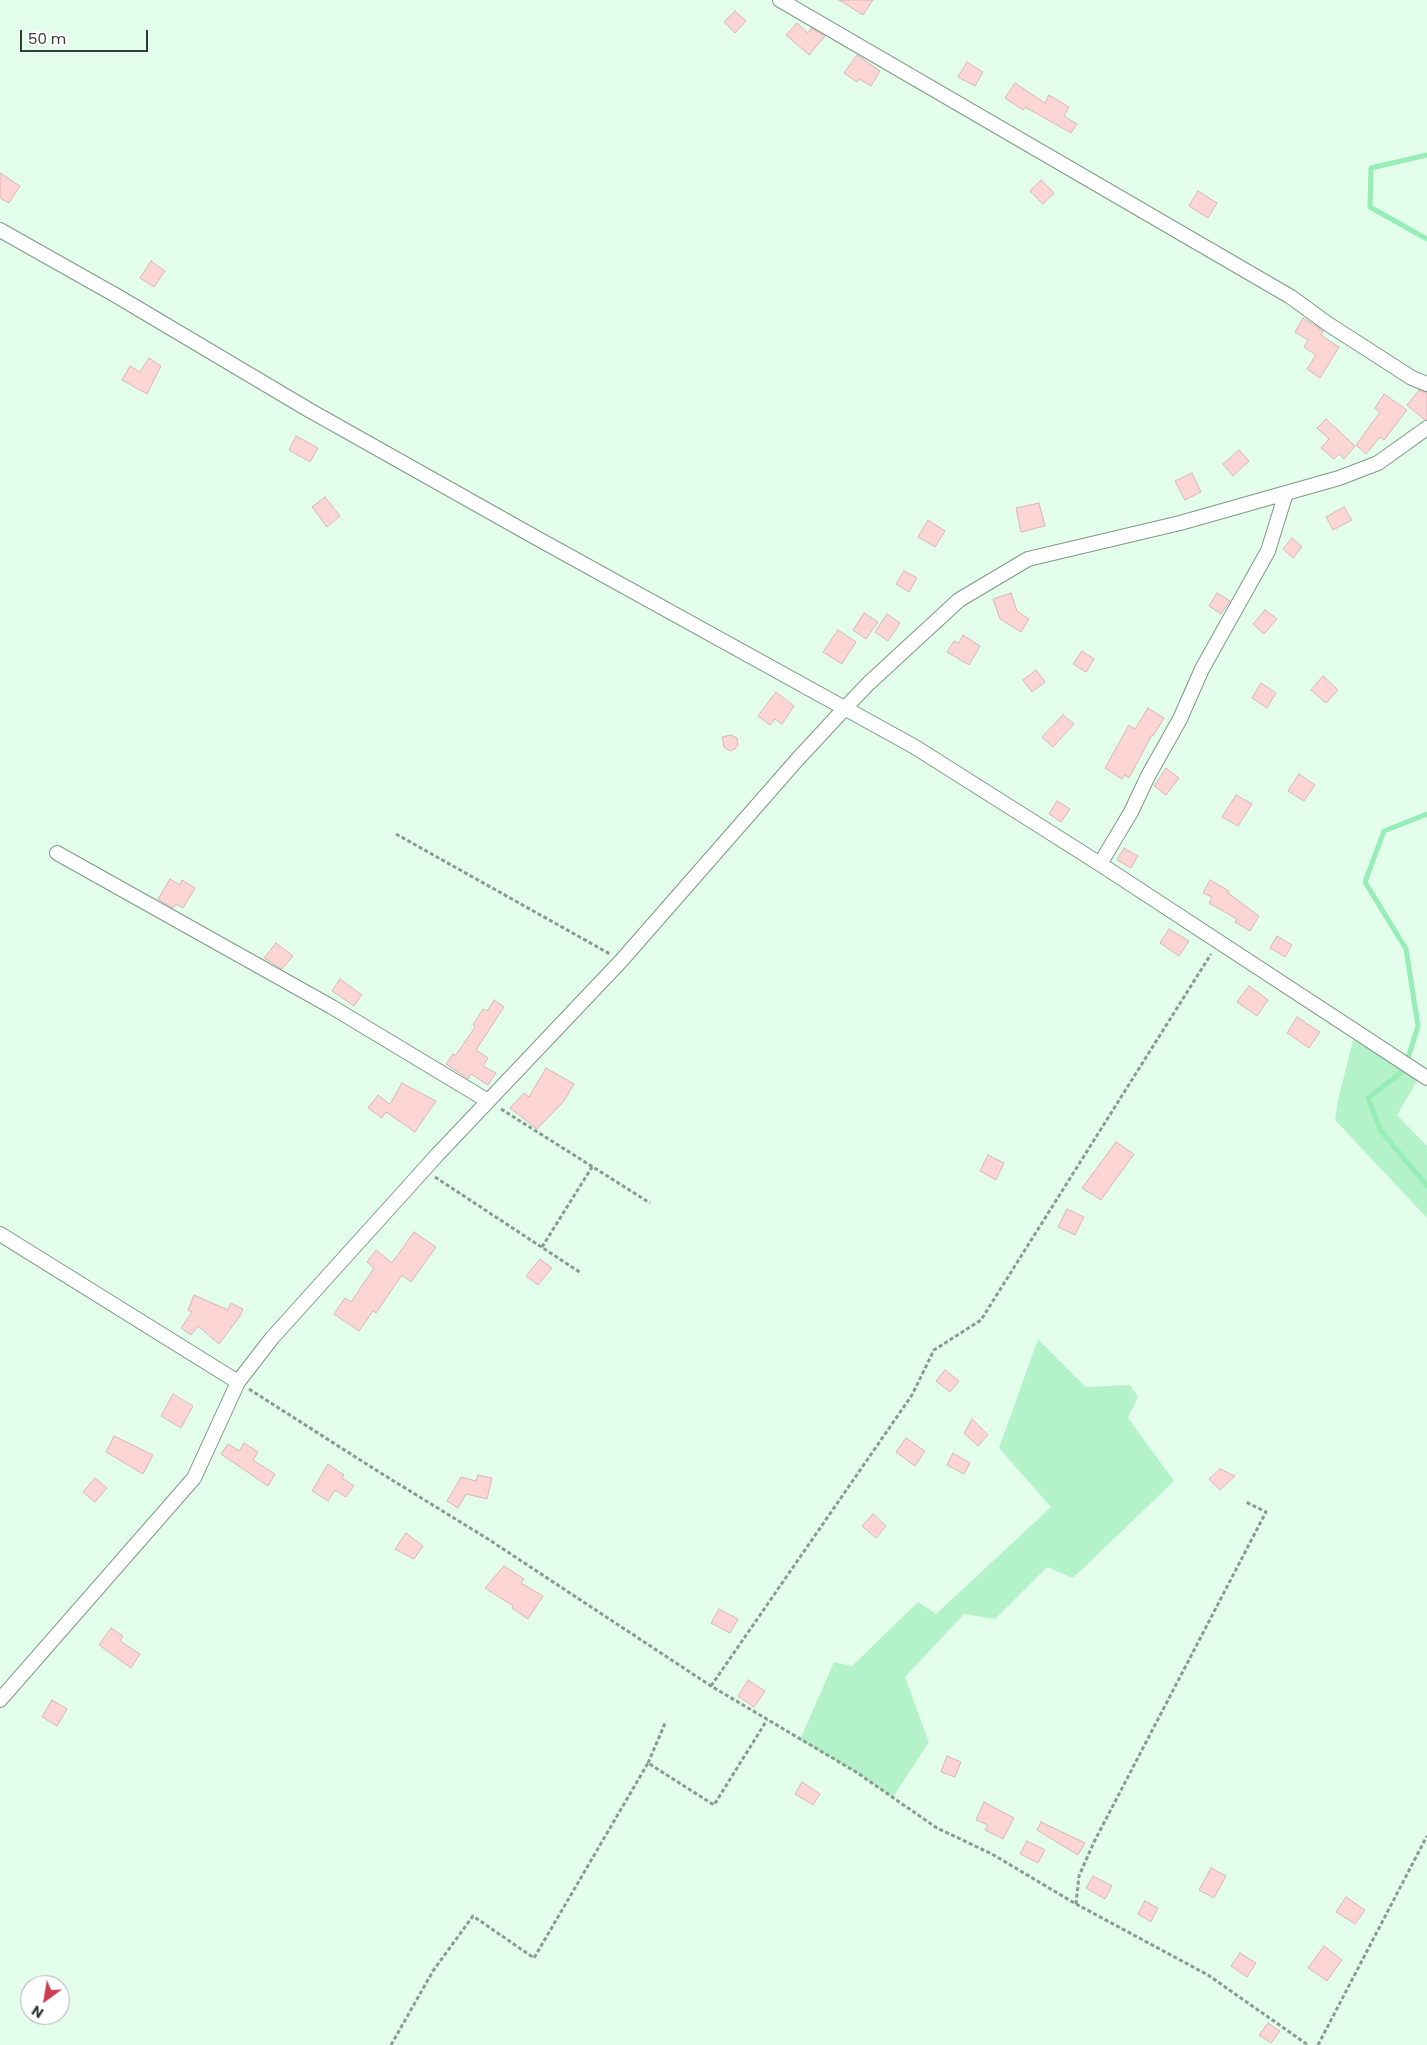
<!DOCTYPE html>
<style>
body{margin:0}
#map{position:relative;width:1427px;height:2045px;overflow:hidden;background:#e4feec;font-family:Poppins,sans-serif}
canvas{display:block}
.north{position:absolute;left:20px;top:1975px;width:50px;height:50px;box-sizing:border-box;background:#fff;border:1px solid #adb1af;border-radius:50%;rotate:212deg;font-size:14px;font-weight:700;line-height:20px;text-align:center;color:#333d36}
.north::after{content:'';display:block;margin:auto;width:18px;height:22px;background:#cd3d4f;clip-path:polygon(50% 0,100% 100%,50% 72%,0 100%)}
.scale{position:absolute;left:20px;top:30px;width:128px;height:22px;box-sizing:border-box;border:2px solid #333d36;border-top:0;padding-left:6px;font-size:15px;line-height:18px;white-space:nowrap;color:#333d36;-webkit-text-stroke:4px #fff;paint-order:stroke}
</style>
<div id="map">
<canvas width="1427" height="2045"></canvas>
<div class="north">N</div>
<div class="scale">50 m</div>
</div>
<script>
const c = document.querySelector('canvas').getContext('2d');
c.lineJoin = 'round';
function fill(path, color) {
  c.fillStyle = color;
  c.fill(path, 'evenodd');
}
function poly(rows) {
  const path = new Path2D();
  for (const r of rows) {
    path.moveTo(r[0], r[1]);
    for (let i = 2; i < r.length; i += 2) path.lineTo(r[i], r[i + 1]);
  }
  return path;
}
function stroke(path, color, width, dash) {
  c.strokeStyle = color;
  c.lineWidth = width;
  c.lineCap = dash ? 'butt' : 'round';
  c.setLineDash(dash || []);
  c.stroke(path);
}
fill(poly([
 [1355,1032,1421,1074,1397,1115,1427,1146,1427,1218,1335,1120,1338,1100],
 [1038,1339,1086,1387,1130,1385,1138,1397,1128,1418,1174,1481,1073,1578,1047,1567,995,1619,964,1614,905,1677,929,1742,893,1797,856,1772,800,1740,834,1662,852,1666,918,1602,936,1614,1051,1507,999,1448]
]), '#b4f2c9');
stroke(poly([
 [1427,155,1371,168,1370,207,1427,239],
 [1408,1058,1418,1026,1406,949,1365,882,1384,831,1427,814],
 [1403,1071,1368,1098,1381,1131,1427,1186]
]), '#96edb6', 5);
const building = poly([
 [839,0,873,0,863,15,839,0],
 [735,11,746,21,735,33,724,22,735,11],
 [797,23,808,33,811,28,825,36,809,55,786,35,797,23],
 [857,55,880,71,871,86,859,79,857,82,844,73,857,55],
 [967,62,983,72,975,86,958,77,967,62],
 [1015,83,1045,103,1049,95,1069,107,1064,116,1077,124,1071,133,1025,107,1023,110,1005,98,1015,83],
 [0,173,20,186,9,203,0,198,0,173],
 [1041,180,1054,193,1043,204,1030,191,1041,180],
 [1198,191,1217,203,1208,218,1189,206,1198,191],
 [151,261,165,271,154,287,140,278,151,261],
 [1303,318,1323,331,1321,335,1339,347,1320,378,1307,369,1316,355,1304,347,1308,340,1295,332,1303,318],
 [149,358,161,366,147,394,122,380,130,366,140,372,149,358],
 [1419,390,1427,393,1427,419,1425,420,1407,405,1419,390],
 [1384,394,1407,410,1384,440,1380,437,1366,454,1356,445,1380,412,1375,408,1384,394],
 [1326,419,1355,446,1344,459,1339,454,1334,459,1321,448,1329,439,1317,428,1326,419],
 [296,436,318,448,310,462,289,450,296,436],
 [1239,450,1249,461,1233,476,1223,464,1239,450],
 [1192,473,1201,492,1185,500,1175,481,1192,473],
 [325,497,340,516,327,527,312,507,325,497],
 [1039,503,1045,526,1021,532,1016,508,1039,503],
 [1344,507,1352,520,1333,530,1326,517,1344,507],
 [928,520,945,531,935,547,918,537,928,520],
 [1292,538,1302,547,1293,558,1283,549,1292,538],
 [904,571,917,578,909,592,896,584,904,571],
 [1011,593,1017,611,1029,619,1021,632,1000,619,993,599,1011,593],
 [1217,593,1230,601,1221,614,1209,606,1217,593],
 [1265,610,1277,619,1264,634,1253,624,1265,610],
 [864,613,878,622,866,639,853,630,864,613],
 [887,614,900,623,888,641,875,632,887,614],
 [838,630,856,642,842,664,823,652,838,630],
 [963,635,980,646,969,665,947,652,954,641,959,643,963,635],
 [1082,651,1094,659,1086,672,1073,664,1082,651],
 [1036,670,1045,682,1032,692,1023,680,1036,670],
 [1323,676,1338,690,1326,703,1311,690,1323,676],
 [1261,683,1276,693,1267,708,1252,698,1261,683],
 [776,692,794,706,782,724,775,719,770,725,758,716,776,692],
 [1148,708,1164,718,1153,736,1152,735,1129,778,1125,775,1122,779,1105,768,1129,725,1135,729,1148,708],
 [1063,715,1074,724,1053,747,1042,737,1063,715],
 [731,735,737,738,738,745,735,749,730,751,724,747,722,737,731,735],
 [1166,768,1179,778,1166,795,1154,786,1166,768],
 [1299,774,1315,785,1304,801,1288,791,1299,774],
 [1236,795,1252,804,1238,826,1222,817,1236,795],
 [1057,801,1070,809,1061,822,1049,814,1057,801],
 [1124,848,1138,856,1131,868,1117,860,1124,848],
 [170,879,180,885,182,880,195,888,183,908,176,904,173,908,158,899,170,879],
 [1210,880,1229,891,1228,893,1259,916,1250,931,1235,922,1237,919,1209,903,1212,897,1203,893,1210,880],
 [1169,929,1189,941,1179,956,1160,943,1169,929],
 [1277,936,1292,945,1285,957,1270,948,1277,936],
 [276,943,293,956,282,969,264,958,276,943],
 [340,979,362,995,354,1006,332,991,340,979],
 [1249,986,1268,1000,1257,1016,1237,1002,1249,986],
 [494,1000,504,1007,476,1050,488,1058,483,1066,496,1073,488,1085,471,1074,468,1079,446,1064,453,1054,456,1055,475,1027,473,1025,483,1009,487,1011,494,1000],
 [1297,1017,1320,1032,1309,1048,1287,1033,1297,1017],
 [546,1068,574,1084,564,1101,537,1129,510,1108,524,1093,529,1097,546,1068],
 [402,1083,436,1101,415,1132,386,1112,382,1118,368,1108,378,1095,390,1104,402,1083],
 [1116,1142,1134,1154,1101,1200,1082,1188,1116,1142],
 [988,1155,1004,1163,996,1180,980,1171,988,1155],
 [1067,1209,1084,1217,1075,1235,1058,1227,1067,1209],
 [414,1232,436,1247,411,1282,402,1275,376,1313,373,1311,359,1331,334,1314,345,1298,351,1302,374,1268,367,1262,376,1250,392,1263,414,1232],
 [540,1259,552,1268,538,1285,526,1276,540,1259],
 [194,1295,228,1310,231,1303,243,1309,240,1316,219,1344,198,1326,191,1335,181,1328,192,1312,188,1310,194,1295],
 [945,1370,959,1381,950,1392,936,1381,945,1370],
 [173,1394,193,1406,181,1428,161,1416,173,1394],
 [972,1419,988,1435,978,1446,964,1433,972,1419],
 [114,1436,153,1455,143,1474,106,1452,114,1436],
 [906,1438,925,1451,915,1466,896,1452,906,1438],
 [244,1443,258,1452,253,1460,275,1474,268,1486,221,1454,228,1444,239,1451,244,1443],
 [953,1453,970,1463,964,1474,947,1465,953,1453],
 [328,1464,344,1475,342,1478,354,1486,346,1497,335,1490,328,1501,312,1491,328,1464],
 [1220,1469,1235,1476,1220,1490,1209,1479,1220,1469],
 [478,1475,492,1478,487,1499,466,1494,458,1508,447,1501,461,1477,476,1481,478,1475],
 [95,1478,107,1488,95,1502,83,1492,95,1478],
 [873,1514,886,1526,876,1538,862,1526,873,1514],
 [406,1533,423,1546,414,1559,395,1549,406,1533],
 [504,1566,524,1579,521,1583,543,1596,528,1619,512,1608,513,1606,485,1588,504,1566],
 [719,1609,738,1619,730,1633,711,1623,719,1609],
 [111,1628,123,1636,120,1641,140,1654,131,1668,99,1645,111,1628],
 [748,1680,765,1691,754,1707,738,1696,748,1680],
 [52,1700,67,1709,57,1726,42,1717,52,1700],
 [947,1756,961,1762,955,1777,941,1772,947,1756],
 [802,1782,820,1794,813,1805,795,1794,802,1782],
 [984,1802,1014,1818,1003,1839,985,1830,988,1825,976,1820,984,1802],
 [1041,1822,1085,1843,1078,1855,1037,1830,1041,1822],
 [1027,1841,1045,1850,1038,1863,1020,1854,1027,1841],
 [1211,1868,1226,1876,1214,1898,1199,1890,1211,1868],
 [1093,1876,1112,1886,1105,1899,1086,1888,1093,1876],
 [1346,1897,1365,1910,1355,1924,1336,1912,1346,1897],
 [1145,1901,1158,1908,1151,1922,1138,1914,1145,1901],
 [1324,1946,1342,1960,1327,1981,1308,1968,1324,1946],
 [1240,1953,1256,1963,1247,1977,1231,1966,1240,1953],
 [1268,2023,1280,2031,1271,2043,1259,2035,1268,2023]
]);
fill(building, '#fdd5d5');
stroke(building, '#d6b6b6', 1);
const street = poly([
 [780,0,1291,297,1328,324,1412,378,1427,384],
 [0,230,117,296,309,410,533,536,915,747,1100,864,1427,1078],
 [57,853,332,1007,488,1101],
 [1100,864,1131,812,1148,776,1180,719,1202,669,1268,551,1286,493],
 [0,1234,238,1382],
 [0,1700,194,1478,238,1382,272,1338,438,1154,621,961,796,761,845,708,869,683,959,600,1028,559,1180,523,1339,478,1378,463,1427,428]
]);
stroke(street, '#7f9887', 16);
stroke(poly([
 [396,834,610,954],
 [501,1109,650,1203],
 [435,1177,581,1273],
 [542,1247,592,1167],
 [249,1389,379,1472,488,1539,711,1686,856,1772,937,1828,992,1854,1076,1904,1208,1975,1308,2045],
 [711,1686,912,1395,934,1350,981,1320,1211,954],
 [648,1763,666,1721],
 [1076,1904,1079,1876,1094,1842,1266,1512,1246,1502],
 [391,2045,433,1971,473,1916,534,1958,648,1763,714,1805,767,1720],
 [1318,2045,1427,1836]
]), '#8a9c90', 3, [4, 2.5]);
stroke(street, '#fff', 14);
</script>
